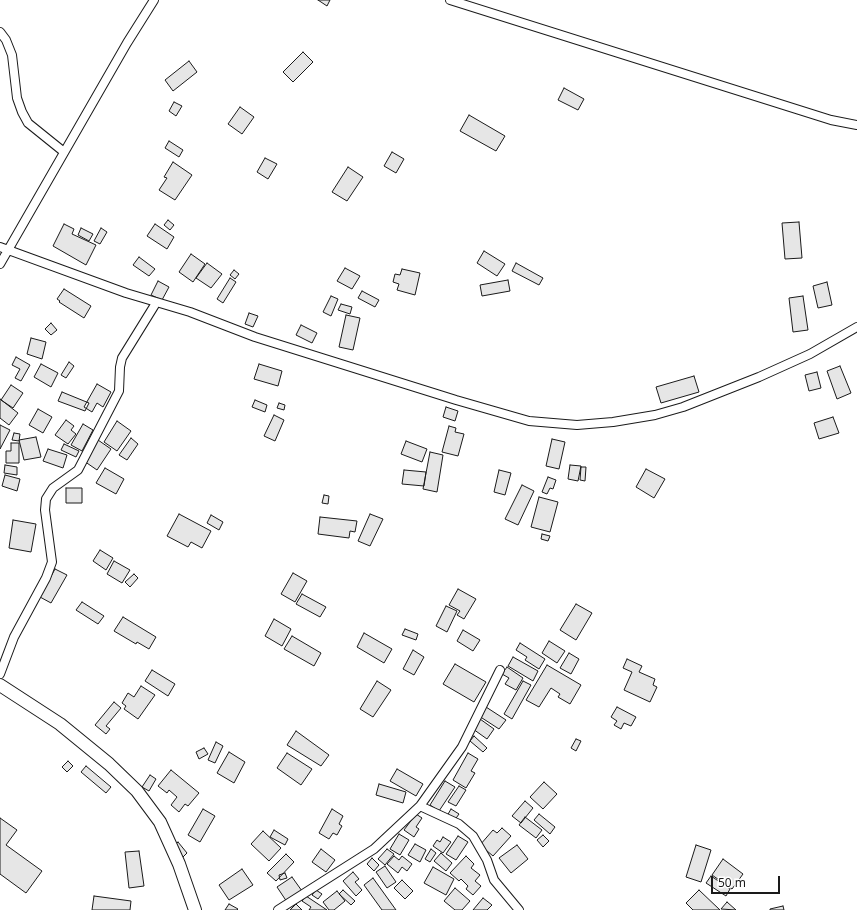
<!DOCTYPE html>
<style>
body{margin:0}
#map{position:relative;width:857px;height:910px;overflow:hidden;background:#fff;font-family:"Noto Sans",sans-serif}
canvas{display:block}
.scale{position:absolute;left:711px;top:876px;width:69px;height:18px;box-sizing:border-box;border:2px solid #1a1a1a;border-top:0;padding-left:5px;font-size:12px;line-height:14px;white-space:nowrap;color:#1a1a1a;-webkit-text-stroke:3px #fff;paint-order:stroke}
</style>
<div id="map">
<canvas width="857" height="910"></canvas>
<div class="scale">50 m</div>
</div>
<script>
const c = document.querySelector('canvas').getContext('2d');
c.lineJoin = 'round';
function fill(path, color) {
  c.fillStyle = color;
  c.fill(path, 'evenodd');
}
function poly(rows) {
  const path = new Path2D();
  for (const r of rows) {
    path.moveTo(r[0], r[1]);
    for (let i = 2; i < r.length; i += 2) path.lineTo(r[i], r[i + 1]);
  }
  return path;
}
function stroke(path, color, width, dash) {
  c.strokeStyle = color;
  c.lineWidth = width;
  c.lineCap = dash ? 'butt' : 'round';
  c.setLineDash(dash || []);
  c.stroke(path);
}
const building = poly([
 [318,0,330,0,327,6,318,0],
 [303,52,313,62,293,82,283,72,303,52],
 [189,61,197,72,173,91,165,80,189,61],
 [564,88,584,99,578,110,558,100,564,88],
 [174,102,182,106,176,116,169,111,174,102],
 [240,107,254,117,242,134,228,124,240,107],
 [469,115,505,136,496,151,460,131,469,115],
 [169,141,183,150,179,157,165,148,169,141],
 [392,152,404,159,396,173,384,166,392,152],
 [265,158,277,164,268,179,257,172,265,158],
 [173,162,192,175,175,200,159,190,167,178,164,177,173,162],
 [348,167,363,177,347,201,332,192,348,167],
 [168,220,174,225,170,230,164,225,168,220],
 [799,222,802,258,785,259,782,223,799,222],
 [64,224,74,229,72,234,96,245,86,265,53,246,64,224],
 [155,224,174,237,167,249,147,236,155,224],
 [81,228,93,234,89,241,78,235,81,228],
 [101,228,107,232,100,244,94,241,101,228],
 [484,251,505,264,497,276,477,263,484,251],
 [191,254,205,264,193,282,179,272,191,254],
 [139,257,155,269,149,276,133,265,139,257],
 [207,263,222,274,211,288,196,278,207,263],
 [516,263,543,278,539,285,512,271,516,263],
 [345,268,360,276,352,289,337,281,345,268],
 [402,269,420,273,415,295,397,290,399,284,393,282,395,274,400,275,402,269],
 [234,270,239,274,235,279,230,275,234,270],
 [230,278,236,282,223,303,217,299,230,278],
 [508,280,510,291,482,296,480,285,508,280],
 [158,281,169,287,162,300,151,295,158,281],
 [827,282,832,305,818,308,813,286,827,282],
 [64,289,91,306,84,318,59,302,60,301,57,299,64,289],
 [362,291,379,300,375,307,358,298,362,291],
 [331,296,338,299,331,316,323,312,331,296],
 [803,296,808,330,793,332,789,298,803,296],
 [341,304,352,307,350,314,338,310,341,304],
 [249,313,258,316,253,327,245,324,249,313],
 [346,315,360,318,353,350,339,347,346,315],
 [51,323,57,330,51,335,45,329,51,323],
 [301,325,317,333,312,343,296,335,301,325],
 [31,338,46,342,42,359,27,354,31,338],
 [16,357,30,365,21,381,15,378,20,369,12,365,16,357],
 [69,362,74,366,66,378,61,375,69,362],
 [41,364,58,373,51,387,34,377,41,364],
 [259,364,282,371,278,386,254,379,259,364],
 [840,366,851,393,837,399,827,371,840,366],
 [817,372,821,388,809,391,805,375,817,372],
 [694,376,699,392,661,403,656,387,694,376],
 [97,384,111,392,103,407,97,403,92,412,84,407,97,384],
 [11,385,23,393,13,408,1,400,11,385],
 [62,392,89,403,85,411,58,401,62,392],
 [0,399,18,413,9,425,0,418,0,399],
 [255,400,267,405,265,412,252,407,255,400],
 [279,403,285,405,284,410,277,408,279,403],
 [446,407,458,411,455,421,443,417,446,407],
 [38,409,52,417,43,433,29,425,38,409],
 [274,415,284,420,275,441,264,436,274,415],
 [833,417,839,433,819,439,814,423,833,417],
 [66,420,74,426,71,430,76,434,68,444,55,435,66,420],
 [117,421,131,431,117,451,104,442,117,421],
 [83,424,93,430,82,451,71,445,83,424],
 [0,425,10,430,0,449,0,425],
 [449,426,456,428,455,432,464,434,458,456,442,452,449,426],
 [14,433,20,434,19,441,12,440,14,433],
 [36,437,41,457,24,460,19,440,36,437],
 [131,438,138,444,127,460,119,455,131,438],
 [552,439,565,442,559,469,546,466,552,439],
 [98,440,111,449,97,470,84,461,98,440],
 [406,441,427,449,422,462,401,454,406,441],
 [11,443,19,443,19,463,6,463,6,451,11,451,11,443],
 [64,444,79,451,76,457,61,450,64,444],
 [48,449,67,455,63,468,43,461,48,449],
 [430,452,443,455,437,492,423,489,430,452],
 [5,465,17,467,17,475,4,473,5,465],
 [570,465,581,466,578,481,568,479,570,465],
 [581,467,586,467,585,481,580,480,581,467],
 [105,468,124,479,116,494,96,483,105,468],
 [646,469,665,479,654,498,636,487,646,469],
 [404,470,426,472,424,486,402,484,404,470],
 [499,470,511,473,505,495,494,492,499,470],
 [5,475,20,479,17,491,2,486,5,475],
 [548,477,556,480,553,489,550,488,547,494,542,492,548,477],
 [522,485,534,491,518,525,505,519,522,485],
 [66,488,82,488,82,503,66,503,66,488],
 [324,495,329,496,328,504,322,503,324,495],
 [539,497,558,502,550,532,531,527,539,497],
 [179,514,211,531,202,548,191,542,188,547,167,536,179,514],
 [370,514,383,519,370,546,358,541,370,514],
 [211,515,223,522,219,530,207,523,211,515],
 [320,517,357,521,355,532,350,531,349,538,318,534,320,517],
 [13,520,36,524,31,552,9,548,13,520],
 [542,534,550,536,548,541,541,539,542,534],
 [100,550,113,558,106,570,93,561,100,550],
 [114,561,130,570,122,583,107,574,114,561],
 [55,569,67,575,51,603,40,597,55,569],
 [293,573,307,581,295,602,281,594,293,573],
 [134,574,138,578,130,587,125,582,134,574],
 [458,589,476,599,464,619,457,615,460,611,449,605,458,589],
 [302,594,326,607,320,617,296,604,302,594],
 [82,602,104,616,98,624,76,610,82,602],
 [576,604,592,613,576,640,560,630,576,604],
 [446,606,457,611,447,632,436,626,446,606],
 [123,617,156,637,149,649,137,642,136,644,114,631,123,617],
 [274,619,291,629,282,646,265,636,274,619],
 [405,629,418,634,416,640,402,635,405,629],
 [463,630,480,640,473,651,457,641,463,630],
 [364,633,392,649,384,663,357,647,364,633],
 [292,636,321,653,314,666,284,649,292,636],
 [549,641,565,651,557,663,542,653,549,641],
 [520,643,545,659,539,669,525,660,527,657,516,650,520,643],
 [413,650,424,657,414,675,403,669,413,650],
 [569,653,579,659,571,674,560,668,569,653],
 [513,657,538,671,533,681,508,666,513,657],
 [627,659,642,666,639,672,655,679,653,685,657,687,650,702,624,690,632,672,623,668,627,659],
 [455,664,486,682,474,702,443,684,455,664],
 [547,665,581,685,570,704,558,697,560,694,551,688,539,707,526,700,547,665],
 [507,667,523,678,516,690,505,684,509,678,502,674,507,667],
 [152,670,175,684,168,696,145,681,152,670],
 [377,681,391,690,373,717,360,709,377,681],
 [523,681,531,685,512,719,504,714,523,681],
 [141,686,155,695,138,719,124,709,126,706,122,703,128,693,134,697,141,686],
 [114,702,121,708,106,726,110,729,106,734,95,725,114,702],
 [486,707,506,720,499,729,479,716,486,707],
 [617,707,636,717,631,726,624,723,621,729,614,725,617,721,611,717,617,707],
 [480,719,494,729,487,739,473,729,480,719],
 [296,731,329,755,321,766,287,745,296,731],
 [474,736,487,748,483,752,470,741,474,736],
 [576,739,581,741,576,751,571,748,576,739],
 [216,742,223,746,215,763,208,760,216,742],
 [204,748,208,754,199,759,196,752,204,748],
 [229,752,245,762,234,783,217,773,229,752],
 [287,753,312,769,301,785,277,768,287,753],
 [468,753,478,759,471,771,475,773,466,788,453,780,468,753],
 [68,761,73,766,67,772,62,767,68,761],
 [86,766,111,787,106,793,81,772,86,766],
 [397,769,423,784,416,796,390,781,397,769],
 [171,770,199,793,188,806,185,804,179,812,171,805,177,797,169,790,167,793,158,786,171,770],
 [150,775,156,779,149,791,142,787,150,775],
 [445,781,455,787,439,811,430,805,445,781],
 [544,782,557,794,543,809,530,797,544,782],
 [379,784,406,792,403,803,376,795,379,784],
 [459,786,466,790,456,806,448,802,459,786],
 [525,801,533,808,521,823,512,816,525,801],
 [203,809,215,816,200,842,188,835,203,809],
 [332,809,343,816,339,824,342,826,337,835,333,833,329,839,319,833,332,809],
 [451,809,459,814,454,821,447,816,451,809],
 [416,814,422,818,416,827,419,829,414,837,404,830,416,814],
 [539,814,555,827,550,834,534,820,539,814],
 [525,817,542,830,536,838,519,825,525,817],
 [0,818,17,830,6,845,42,871,26,893,0,874,0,818],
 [502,828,511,836,493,856,480,845,493,830,497,833,502,828],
 [274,830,288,839,285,845,270,837,274,830],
 [263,831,281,848,269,861,251,844,263,831],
 [399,834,409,840,400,855,390,849,399,834],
 [543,835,549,841,543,847,537,840,543,835],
 [458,836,468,842,456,860,446,854,458,836],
 [443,837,451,842,443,853,433,846,437,840,440,842,443,837],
 [178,842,187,853,181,859,172,848,178,842],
 [415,844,426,850,420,862,408,855,415,844],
 [517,845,528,859,511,873,499,858,517,845],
 [696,845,711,850,701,882,686,877,696,845],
 [321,849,335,860,326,872,312,862,321,849],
 [387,849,394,854,385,865,378,859,387,849],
 [431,849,436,853,430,862,425,859,431,849],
 [139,851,144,886,129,888,125,852,139,851],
 [441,853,452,863,446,871,434,861,441,853],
 [286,854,294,862,276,881,267,873,286,854],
 [394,856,399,860,402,856,412,864,407,871,402,867,398,873,387,864,394,856],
 [466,856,474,864,471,868,480,875,475,881,481,886,473,895,466,889,468,886,461,879,459,881,450,873,466,856],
 [372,858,379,865,374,871,367,864,372,858],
 [723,859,743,874,732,889,712,875,723,859],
 [385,866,396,882,387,888,376,872,385,866],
 [433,867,454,879,446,895,424,883,433,867],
 [242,869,253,885,229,900,219,885,242,869],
 [353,872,359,879,355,882,362,890,356,896,343,881,353,872],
 [285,873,287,878,280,880,279,875,285,873],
 [711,876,730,889,726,896,706,883,711,876],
 [292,877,302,891,287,902,277,887,292,877],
 [373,878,396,910,382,910,364,885,373,878],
 [402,880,413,891,405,899,394,888,402,880],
 [455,888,470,901,462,910,455,910,444,901,455,888],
 [316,890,322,894,318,899,312,895,316,890],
 [343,890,355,901,351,905,339,894,343,890],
 [699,890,720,910,693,910,686,903,699,890],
 [337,891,345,901,334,910,329,910,323,902,337,891],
 [94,896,131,901,130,910,92,910,94,896],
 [306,896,327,910,309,910,311,907,302,901,306,896],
 [483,898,492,905,487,910,473,910,483,898],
 [727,902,736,910,721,909,727,902],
 [229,904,238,909,237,910,225,910,229,904],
 [296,904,302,910,290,910,296,904],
 [783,906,784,910,770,910,770,909,783,906]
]);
fill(building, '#e6e6e6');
stroke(building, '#1a1a1a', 1);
const street = poly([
 [450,0,831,120,857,125],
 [0,32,6,40,12,55,17,98,22,112,28,123,64,152],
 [0,247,126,293,190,312,255,337,456,400,529,421,577,425,613,422,655,415,683,407,759,377,810,354,857,327],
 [0,264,127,43,154,0],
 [0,674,14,637,46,578,52,562,45,510,46,499,53,488,78,470,119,391,120,367,122,358,156,303],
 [420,806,459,824,473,836,487,860,494,880,519,910],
 [278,910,374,849,420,806,462,747,500,670]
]);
const secondary = poly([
 [0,685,60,724,109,764,137,791,160,822,179,864,195,910]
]);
stroke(street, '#1a1a1a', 10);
stroke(secondary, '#1a1a1a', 14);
stroke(street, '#fff', 8);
stroke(secondary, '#fff', 12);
</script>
